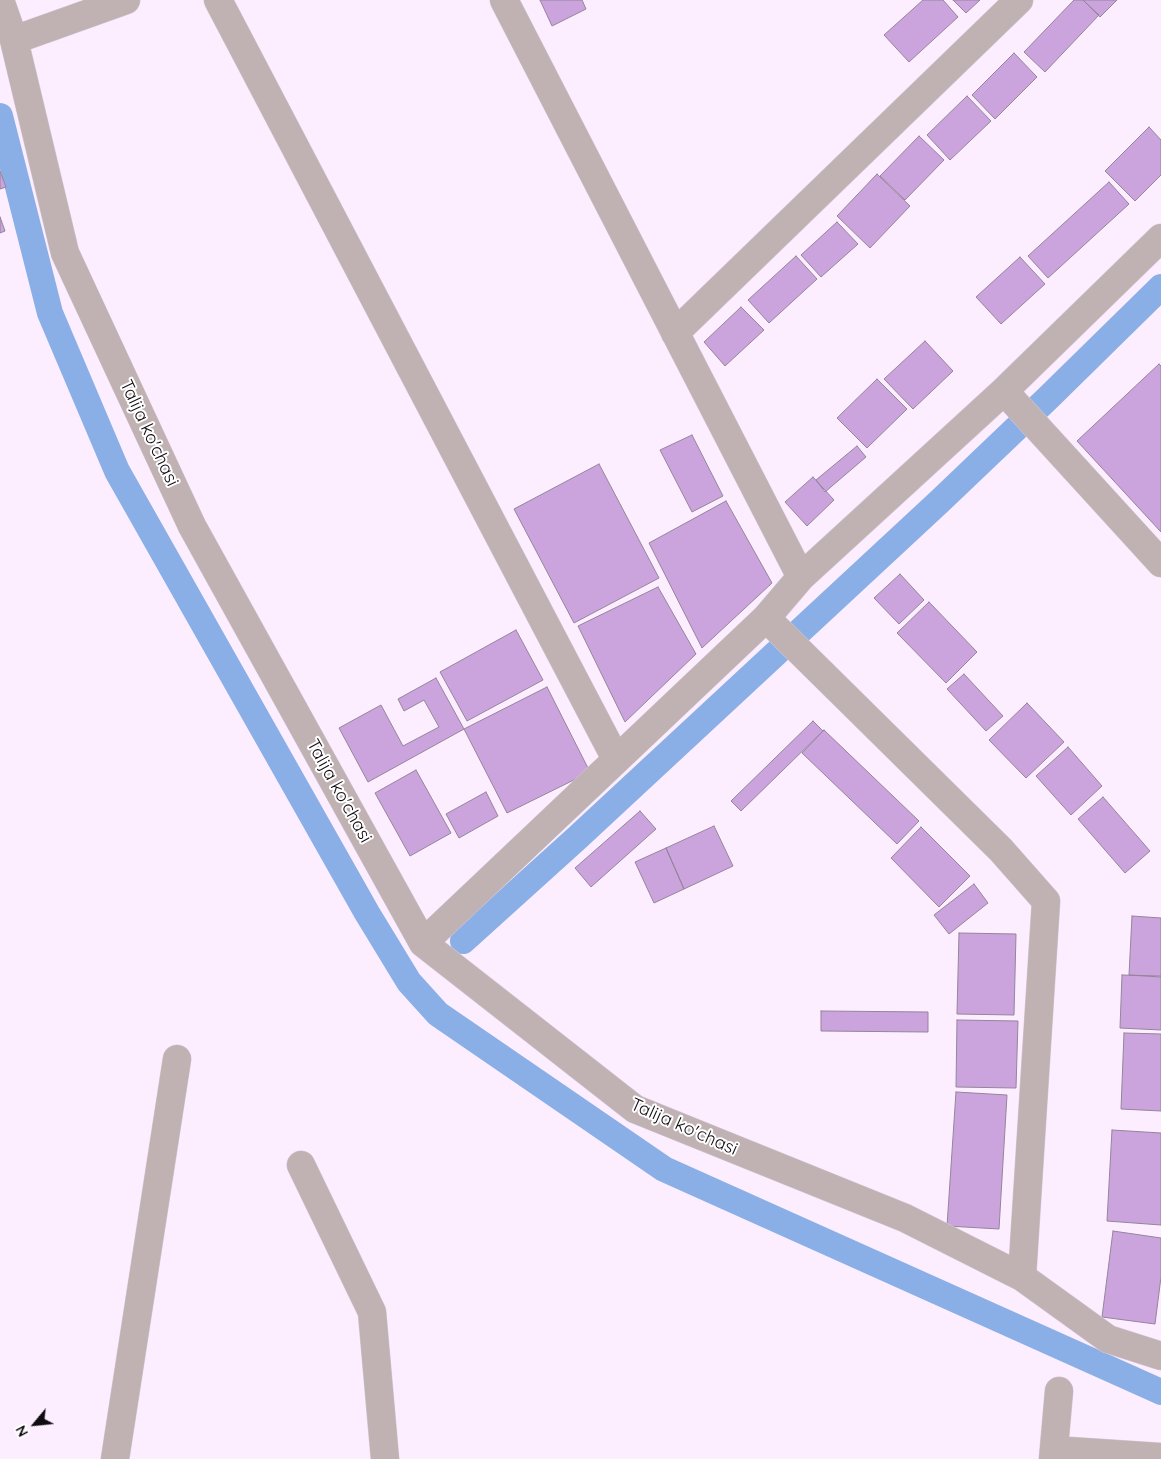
<!DOCTYPE html>
<style>
body{margin:0}
#map{position:relative;width:1161px;height:1459px;overflow:hidden;background:#fceeff;font-family:Quicksand,sans-serif}
canvas{display:block}
.north{position:absolute;left:10px;top:1399px;width:50px;height:50px;-webkit-text-stroke:4px #fff;paint-order:stroke;rotate:242deg;font-size:14px;font-weight:700;line-height:20px;text-align:center;color:#110b12}
.north::after{content:'';display:block;margin:auto;width:18px;height:22px;background:#110b12;clip-path:polygon(50% 0,100% 100%,50% 72%,0 100%)}
</style>
<div id="map">
<canvas width="1161" height="1459"></canvas>
<div class="north">N</div>
</div>
<script>
const c = document.querySelector('canvas').getContext('2d');
c.lineJoin = 'round';
function poly(rows) {
  const path = new Path2D();
  for (const r of rows) {
    path.moveTo(r[0], r[1]);
    for (let i = 2; i < r.length; i += 2) path.lineTo(r[i], r[i + 1]);
  }
  return path;
}
function stroke(path, color, width, dash) {
  c.strokeStyle = color;
  c.lineWidth = width;
  c.lineCap = dash ? 'butt' : 'round';
  c.setLineDash(dash || []);
  c.stroke(path);
}
function fill(path, color) {
  c.fillStyle = color;
  c.fill(path, 'evenodd');
}
function write(font, color, halo, rows, align = 'center') {
  c.font = font + ' Quicksand,sans-serif';
  c.lineWidth = 4;
  c.setLineDash([]);
  c.textBaseline = 'middle';
  c.strokeStyle = halo;
  c.fillStyle = color;
  for (const [text, x, y, turn = 0] of rows) {
    c.save();
    c.translate(x, y);
    c.rotate((+turn || 0) * Math.PI / 180);
    c.textAlign = isNaN(turn) ? turn : align;
    if (halo) c.strokeText(text, 0, 0);
    c.fillText(text, 0, 0);
    c.restore();
  }
}
stroke(poly([
 [0,116,50,313,117,471,367,913,409,982,438,1014,664,1169,1161,1392],
 [463,941,577,838,940,501,1049,397,1161,287]
]), '#8aafe6', 26);
const building = poly([
 [540,0,582,0,586,9,552,26,540,0],
 [923,0,943,0,958,17,909,62,884,35,923,0],
 [953,0,980,0,966,13,953,0],
 [1074,0,1083,0,1099,15,1045,72,1024,52,1074,0],
 [1083,0,1117,0,1100,17,1083,0],
 [1014,53,1037,77,995,119,972,95,1014,53],
 [967,96,991,121,950,160,927,135,967,96],
 [1149,127,1161,140,1161,175,1135,201,1105,171,1149,127],
 [919,136,944,160,905,200,880,176,919,136],
 [0,171,6,187,0,189,0,171],
 [877,174,910,206,870,248,837,216,877,174],
 [1109,182,1129,204,1048,278,1028,256,1109,182],
 [0,217,5,231,0,233,0,217],
 [837,222,858,244,821,277,801,255,837,222],
 [796,256,817,279,769,323,748,300,796,256],
 [1020,257,1045,284,1001,324,976,297,1020,257],
 [741,307,764,330,725,366,704,342,741,307],
 [925,341,953,371,913,409,884,379,925,341],
 [1159,364,1161,366,1161,532,1077,441,1159,364],
 [877,379,907,409,867,448,837,418,877,379],
 [692,435,723,496,692,512,660,450,692,435],
 [857,446,866,457,825,492,816,480,857,446],
 [599,464,659,578,574,623,514,509,599,464],
 [813,477,834,500,807,526,785,502,813,477],
 [726,501,772,583,702,648,649,543,726,501],
 [900,574,924,600,899,624,874,598,900,574],
 [658,587,696,654,625,722,578,626,658,587],
 [929,602,977,652,946,683,897,633,929,602],
 [516,630,543,680,467,721,440,672,516,630],
 [964,674,1003,716,986,731,947,689,964,674],
 [436,678,464,729,368,782,339,728,381,705,403,746,439,727,424,700,404,711,398,699,436,678],
 [547,687,590,772,507,813,464,729,547,687],
 [1027,703,1064,742,1026,778,989,740,1027,703],
 [813,721,823,731,741,811,731,801,813,721],
 [824,730,919,821,897,844,802,753,824,730],
 [1068,747,1102,786,1071,815,1036,776,1068,747],
 [416,770,451,833,410,856,375,793,416,770],
 [486,792,498,816,459,838,446,814,486,792],
 [1103,797,1150,851,1125,873,1078,819,1103,797],
 [640,811,656,829,591,887,575,868,640,811],
 [714,826,733,866,684,889,666,848,714,826],
 [921,827,970,876,939,907,891,858,921,827],
 [666,848,684,889,654,903,635,862,666,848],
 [974,884,988,903,949,934,934,915,974,884],
 [1132,916,1161,918,1161,977,1129,975,1132,916],
 [959,933,1016,934,1014,1015,957,1014,959,933],
 [1122,975,1161,976,1161,1030,1120,1028,1122,975],
 [821,1011,928,1012,928,1032,821,1031,821,1011],
 [957,1020,1018,1021,1016,1088,956,1087,957,1020],
 [1124,1033,1161,1034,1161,1111,1121,1109,1124,1033],
 [956,1092,1007,1095,999,1229,947,1226,956,1092],
 [1112,1130,1161,1133,1161,1225,1107,1221,1112,1130],
 [1113,1231,1161,1238,1161,1277,1155,1324,1102,1317,1113,1231]
]);
fill(building, '#cba4dd');
stroke(building, '#93859a', 1);
const minor = poly([
 [0,0,14,40,65,253,192,526,423,943,635,1109,905,1218,1022,1277,1108,1339,1161,1356],
 [218,0,616,759],
 [504,0,801,577],
 [14,40,126,0],
 [675,333,1019,0],
 [1004,391,1161,563],
 [766,618,1001,850,1046,901,1022,1277],
 [423,943,766,618,801,577,1004,391,1161,238],
 [301,1165,372,1312,385,1459],
 [1054,1450,1161,1457],
 [115,1459,177,1059],
 [1053,1459,1059,1391]
]);
stroke(minor, '#d6cad9', 29);
stroke(minor, '#c0b2b3', 28);
write('18px', '#110b12', '#fff', [
 ["Talija ko'chasi",149,433,65],
 ["Talija ko'chasi",339,791,61],
 ["Talija ko'chasi",684,1127,24]
]);
</script>
